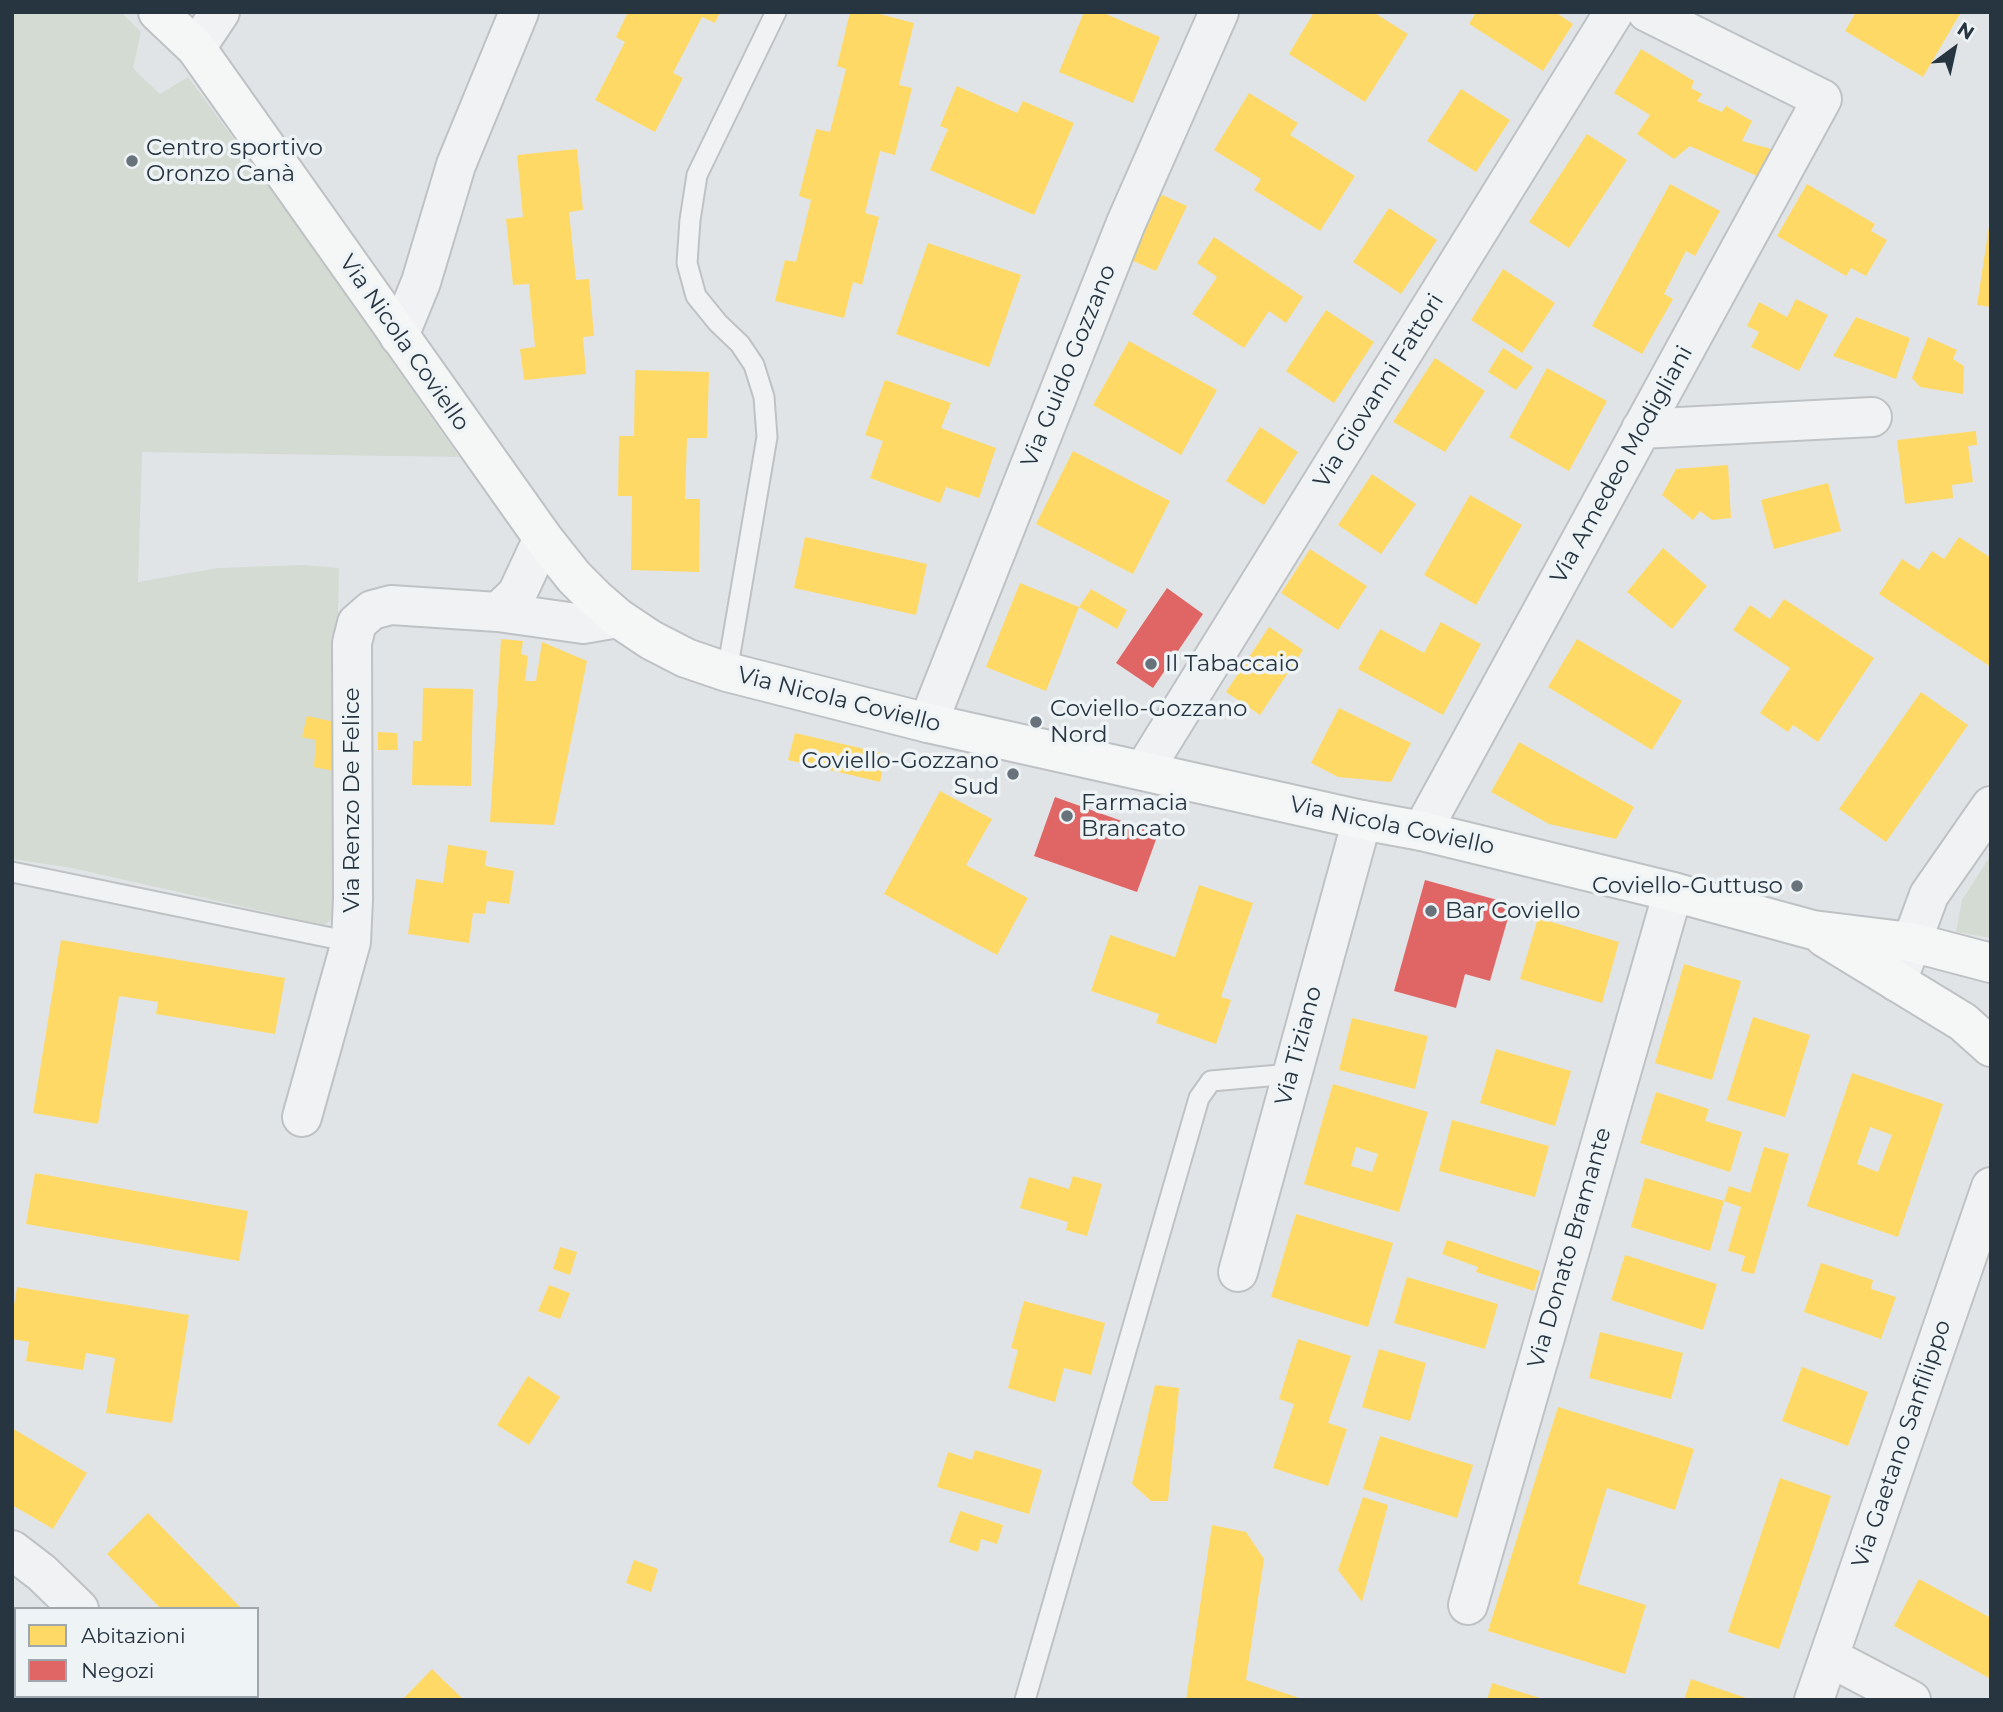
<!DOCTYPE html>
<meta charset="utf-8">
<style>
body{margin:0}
#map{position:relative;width:2003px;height:1712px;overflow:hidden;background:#e1e4e7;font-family:Montserrat,sans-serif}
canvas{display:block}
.frame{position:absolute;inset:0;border:14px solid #273541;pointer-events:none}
.legend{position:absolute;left:14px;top:1607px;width:245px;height:91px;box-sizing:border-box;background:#eef3f6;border:2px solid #9ea7ae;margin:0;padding:9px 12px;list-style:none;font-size:21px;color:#273541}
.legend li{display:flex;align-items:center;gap:14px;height:35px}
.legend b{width:35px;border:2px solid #9ea7ae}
.north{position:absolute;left:1919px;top:14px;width:70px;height:70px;-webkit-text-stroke:5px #eef3f6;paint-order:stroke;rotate:33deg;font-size:19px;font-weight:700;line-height:28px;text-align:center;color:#273541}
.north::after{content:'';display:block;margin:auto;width:24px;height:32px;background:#273541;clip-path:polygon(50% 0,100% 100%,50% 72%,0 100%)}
</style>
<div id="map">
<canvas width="2003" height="1712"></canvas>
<div class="frame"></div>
<ul class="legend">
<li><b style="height:19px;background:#ffd966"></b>Abitazioni</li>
<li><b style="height:19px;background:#e06666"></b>Negozi</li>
</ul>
<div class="north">N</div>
</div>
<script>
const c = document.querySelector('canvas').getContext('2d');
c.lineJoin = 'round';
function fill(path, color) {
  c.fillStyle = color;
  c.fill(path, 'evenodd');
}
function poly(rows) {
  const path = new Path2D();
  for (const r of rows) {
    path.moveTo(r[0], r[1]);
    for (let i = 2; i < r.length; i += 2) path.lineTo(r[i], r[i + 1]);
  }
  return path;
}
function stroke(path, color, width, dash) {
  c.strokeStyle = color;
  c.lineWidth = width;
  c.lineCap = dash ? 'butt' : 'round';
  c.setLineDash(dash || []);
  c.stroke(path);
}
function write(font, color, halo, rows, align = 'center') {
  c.font = font + ' Montserrat,sans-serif';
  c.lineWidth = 7;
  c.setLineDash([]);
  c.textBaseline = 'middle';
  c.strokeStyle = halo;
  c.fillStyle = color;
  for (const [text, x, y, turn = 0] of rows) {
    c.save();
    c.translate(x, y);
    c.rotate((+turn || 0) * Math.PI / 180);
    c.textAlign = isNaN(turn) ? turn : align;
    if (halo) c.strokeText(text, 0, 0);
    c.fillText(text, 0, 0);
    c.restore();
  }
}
fill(poly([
 [12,12,121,12,141,32,133,68,146,81,160,94,188,77,286,210,459,457,142,452,138,582,218,568,303,565,339,568,332,861,337,887,336,916,324,925,72,868,12,859],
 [1991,855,1991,938,1956,932,1962,900]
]), '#d3dbd2');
fill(poly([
 [628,12,720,12,715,23,702,17,673,73,683,78,655,132,595,100,625,42,616,37],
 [850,12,872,12,914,23,899,85,912,88,895,155,880,151,865,213,879,217,862,285,853,282,844,318,775,301,785,260,796,262,811,200,799,196,816,129,830,132,846,69,837,66],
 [1084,12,1101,12,1160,37,1133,103,1059,72],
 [1314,12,1373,12,1408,34,1365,102,1289,54],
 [1476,12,1555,12,1573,24,1543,71,1469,24],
 [1856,12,1961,12,1923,77,1845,31],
 [1641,49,1694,81,1691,88,1702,94,1697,101,1722,112,1726,106,1752,121,1742,141,1775,150,1759,177,1690,146,1674,159,1637,134,1650,115,1614,93],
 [957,86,1017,113,1023,101,1074,123,1034,215,930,170,948,129,940,126],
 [1461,89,1510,120,1476,172,1427,141],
 [1249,93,1298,123,1290,135,1355,176,1320,231,1254,190,1261,179,1214,150],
 [1587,134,1627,160,1569,248,1529,222],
 [577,149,583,210,569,212,576,280,589,279,594,336,583,337,586,374,524,380,520,349,535,347,529,284,513,285,506,219,523,217,517,155],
 [1670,184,1720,211,1695,256,1686,251,1664,294,1673,299,1642,354,1592,326],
 [1807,184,1875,224,1871,231,1887,240,1866,276,1851,268,1846,276,1777,236],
 [1160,194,1187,206,1156,271,1131,260],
 [1389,208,1437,240,1401,294,1353,262],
 [1989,227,1991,228,1991,307,1977,305],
 [1214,237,1303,297,1286,323,1269,311,1244,348,1192,314,1217,277,1197,263],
 [928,243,1021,275,989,367,896,334],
 [1503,269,1555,303,1522,353,1471,320],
 [1796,299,1828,315,1799,371,1751,347,1759,332,1747,326,1759,302,1787,317],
 [1326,310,1374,342,1334,403,1286,371],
 [1856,317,1910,338,1896,379,1833,356],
 [1928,337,1957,350,1953,359,1964,366,1963,394,1920,387,1912,378],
 [1129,341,1217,390,1181,455,1093,405],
 [1503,348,1533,367,1516,390,1488,372],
 [1435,358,1485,391,1445,452,1393,422],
 [1547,368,1607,401,1569,471,1509,437],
 [635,370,709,372,707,438,687,438,685,499,700,499,699,572,631,570,632,496,618,496,619,436,634,436],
 [885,380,951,403,941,428,996,448,979,498,946,487,940,503,870,478,883,441,865,435],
 [1260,427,1298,452,1264,505,1226,481],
 [1976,431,1977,445,1968,446,1973,482,1952,485,1953,498,1905,504,1897,440],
 [1073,451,1170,501,1133,574,1036,524],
 [1728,465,1731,518,1712,520,1700,511,1693,520,1662,495,1676,469],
 [1372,474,1416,504,1381,554,1338,525],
 [1828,483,1841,531,1774,549,1761,500],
 [1470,495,1522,525,1476,605,1424,575],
 [805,537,927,564,916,615,794,588],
 [1959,537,1991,558,1991,667,1879,594,1902,559,1919,570,1932,551,1944,559],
 [1663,548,1707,586,1672,629,1627,592],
 [1310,549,1367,586,1338,630,1281,593],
 [1020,583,1079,607,1046,691,986,667],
 [1091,589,1127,610,1117,629,1079,607],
 [1784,599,1874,658,1818,742,1793,725,1788,732,1760,713,1790,668,1733,630,1750,605,1770,619],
 [1441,622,1481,644,1443,715,1358,669,1380,629,1424,653],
 [1269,627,1303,650,1260,715,1226,692],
 [501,639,523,641,521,654,528,656,525,681,536,681,542,642,587,661,554,825,490,822],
 [1577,639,1682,701,1652,750,1548,687],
 [423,688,473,689,471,786,412,785,413,741,422,741],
 [1921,692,1968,725,1886,842,1839,809],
 [1339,708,1411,743,1391,782,1338,777,1311,763],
 [307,716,335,722,334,771,314,767,316,740,302,737],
 [378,732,397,733,398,750,378,750],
 [795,733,886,754,880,782,788,760],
 [1519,742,1634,807,1616,839,1549,824,1491,792],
 [940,791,992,819,966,865,1028,898,997,955,884,894],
 [448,845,487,851,485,866,514,871,509,904,487,901,485,914,473,913,469,943,408,934,416,879,443,883],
 [1199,885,1253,903,1221,997,1231,1000,1216,1044,1156,1023,1159,1014,1091,991,1110,935,1175,957],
 [1538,918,1619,942,1602,1003,1520,979],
 [61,940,285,978,275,1034,156,1014,158,1002,119,996,98,1124,33,1113],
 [1684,964,1741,981,1712,1080,1655,1063],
 [1753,1017,1810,1035,1785,1117,1727,1100],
 [1352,1018,1428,1036,1415,1089,1339,1070],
 [1496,1049,1571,1071,1555,1126,1480,1103],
 [1852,1073,1943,1104,1898,1237,1807,1206],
 [1870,1127,1892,1135,1878,1172,1857,1164],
 [1333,1084,1428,1112,1399,1212,1304,1184],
 [1356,1147,1378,1154,1372,1172,1351,1166],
 [1656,1092,1709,1109,1705,1121,1742,1132,1730,1172,1640,1143],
 [1452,1120,1549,1146,1535,1197,1439,1171],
 [1764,1147,1789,1154,1754,1274,1741,1271,1745,1256,1728,1251,1741,1207,1724,1201,1729,1186,1750,1193],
 [35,1173,248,1211,239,1261,26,1224],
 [1073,1176,1102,1184,1087,1236,1066,1230,1068,1222,1020,1208,1029,1177,1069,1189],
 [1645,1178,1724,1201,1710,1251,1631,1227],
 [1296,1214,1393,1243,1368,1327,1271,1297],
 [1447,1240,1540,1271,1534,1291,1476,1272,1478,1267,1442,1254],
 [560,1247,577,1252,570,1275,553,1269],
 [1625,1255,1717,1284,1703,1330,1611,1300],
 [1821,1263,1873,1280,1871,1289,1896,1297,1881,1339,1804,1312],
 [1407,1277,1498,1304,1485,1349,1394,1323],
 [549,1285,570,1293,560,1319,538,1311],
 [17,1287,189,1315,172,1423,106,1413,115,1358,86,1353,83,1370,26,1361,29,1342,12,1339,12,1317],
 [1024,1301,1105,1323,1091,1375,1064,1368,1055,1402,1008,1388,1018,1350,1011,1348],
 [1600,1332,1683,1353,1671,1399,1589,1378],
 [1298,1339,1351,1356,1328,1423,1347,1429,1328,1486,1273,1468,1294,1404,1279,1399],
 [1379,1349,1426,1363,1410,1421,1362,1407],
 [1802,1367,1868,1392,1848,1446,1782,1421],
 [528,1376,560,1397,529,1445,497,1425],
 [1155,1385,1179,1388,1168,1501,1151,1501,1132,1484],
 [1558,1407,1694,1449,1675,1510,1607,1488,1578,1584,1646,1605,1625,1674,1488,1631],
 [12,1428,87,1473,53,1529,12,1505],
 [1380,1436,1473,1465,1457,1518,1363,1489],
 [975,1450,1042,1470,1029,1514,937,1487,948,1452,972,1460],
 [1780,1478,1831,1496,1779,1649,1728,1632],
 [1363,1497,1388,1505,1362,1602,1338,1570],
 [960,1511,1003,1525,997,1544,981,1539,978,1552,949,1542],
 [148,1513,242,1609,161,1609,107,1554],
 [1212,1525,1246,1532,1264,1559,1246,1680,1305,1700,1186,1700],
 [634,1560,658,1569,651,1592,626,1583],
 [1919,1579,1991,1618,1991,1679,1894,1626],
 [12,1626,16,1631,16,1696,47,1696,43,1700,12,1700],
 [432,1669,464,1700,402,1700],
 [1691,1679,1749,1699,1749,1700,1684,1700],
 [1492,1683,1543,1699,1543,1700,1487,1700]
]), '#ffd966');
fill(poly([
 [1167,588,1203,614,1153,688,1116,663],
 [1055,797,1158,834,1137,892,1034,856],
 [1425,880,1512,904,1490,981,1465,974,1456,1008,1394,991]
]), '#e06666');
const service = poly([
 [727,672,767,437,764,397,754,365,740,344,718,323,696,296,687,263,690,220,697,175,776,12],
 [12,872,351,942],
 [1025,1700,1199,1098,1211,1081,1291,1074]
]);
const minor = poly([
 [196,48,220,12],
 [399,336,421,282,456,165,519,12],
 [1641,429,1872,417],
 [498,612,517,594,543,538],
 [928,723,1126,223,1219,12],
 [1144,770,1614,12],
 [1422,831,1822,99,1647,12],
 [1897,982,1929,895,1991,806],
 [302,1117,351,942,353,899,352,643,357,623,372,610,391,605,498,612,583,624,618,618],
 [1238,1272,1362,820],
 [12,1550,42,1573,79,1609],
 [1468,1605,1673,892],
 [1829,1657,1911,1700],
 [164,1696,167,1700]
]);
const tertiary = poly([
 [1814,1700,1991,1187]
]);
const secondary = poly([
 [158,12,196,48,543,538,574,577,595,598,618,618,651,640,686,658,727,672,928,723,1362,820,1422,831,1673,892,1813,930,1911,942,1991,963],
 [1824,937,1963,1022,1991,1047]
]);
stroke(service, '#bfc2c5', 23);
stroke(minor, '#bfc2c5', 42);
stroke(tertiary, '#bfc2c5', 42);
stroke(secondary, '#bfc2c5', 42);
stroke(poly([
 [209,1696,212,1700]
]), '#c0c4c7', 4.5, [5, 5]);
stroke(service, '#f1f2f3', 19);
stroke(minor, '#f1f2f3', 38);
stroke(tertiary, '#f1f2f3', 38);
stroke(secondary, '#f5f6f6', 38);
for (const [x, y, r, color] of [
 [132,161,7,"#68727b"],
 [1151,664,7,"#68727b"],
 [1036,722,7,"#68727b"],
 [1013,774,7,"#68727b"],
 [1067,816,7,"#68727b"],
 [1797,886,7,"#68727b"],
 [1431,911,7,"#68727b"]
]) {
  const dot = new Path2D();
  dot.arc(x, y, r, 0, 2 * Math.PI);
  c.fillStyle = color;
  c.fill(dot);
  stroke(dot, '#eef3f6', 2.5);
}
write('23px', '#273541', '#eef3f6', [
 ["Centro sportivo",146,148],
 ["Oronzo Canà",146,174],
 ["Il Tabaccaio",1165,664],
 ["Coviello-Gozzano",1050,709],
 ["Nord",1050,735],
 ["Coviello-Gozzano",999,761,"right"],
 ["Sud",999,787,"right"],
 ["Farmacia",1081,803],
 ["Brancato",1081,829],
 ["Coviello-Guttuso",1783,886,"right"],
 ["Bar Coviello",1445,911]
], 'left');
write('23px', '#273541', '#eef3f6', [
 ["Via Nicola Coviello",404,343,55],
 ["Via Guido Gozzano",1069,366,-68],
 ["Via Giovanni Fattori",1379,391,-58],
 ["Via Amedeo Modigliani",1622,465,-61],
 ["Via Nicola Coviello",839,700,14],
 ["Via Renzo De Felice",352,800,-90],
 ["Via Nicola Coviello",1392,826,12],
 ["Via Tiziano",1299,1046,-75],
 ["Via Donato Bramante",1570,1248,-74],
 ["Via Gaetano Sanfilippo",1902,1444,-71]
]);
</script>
